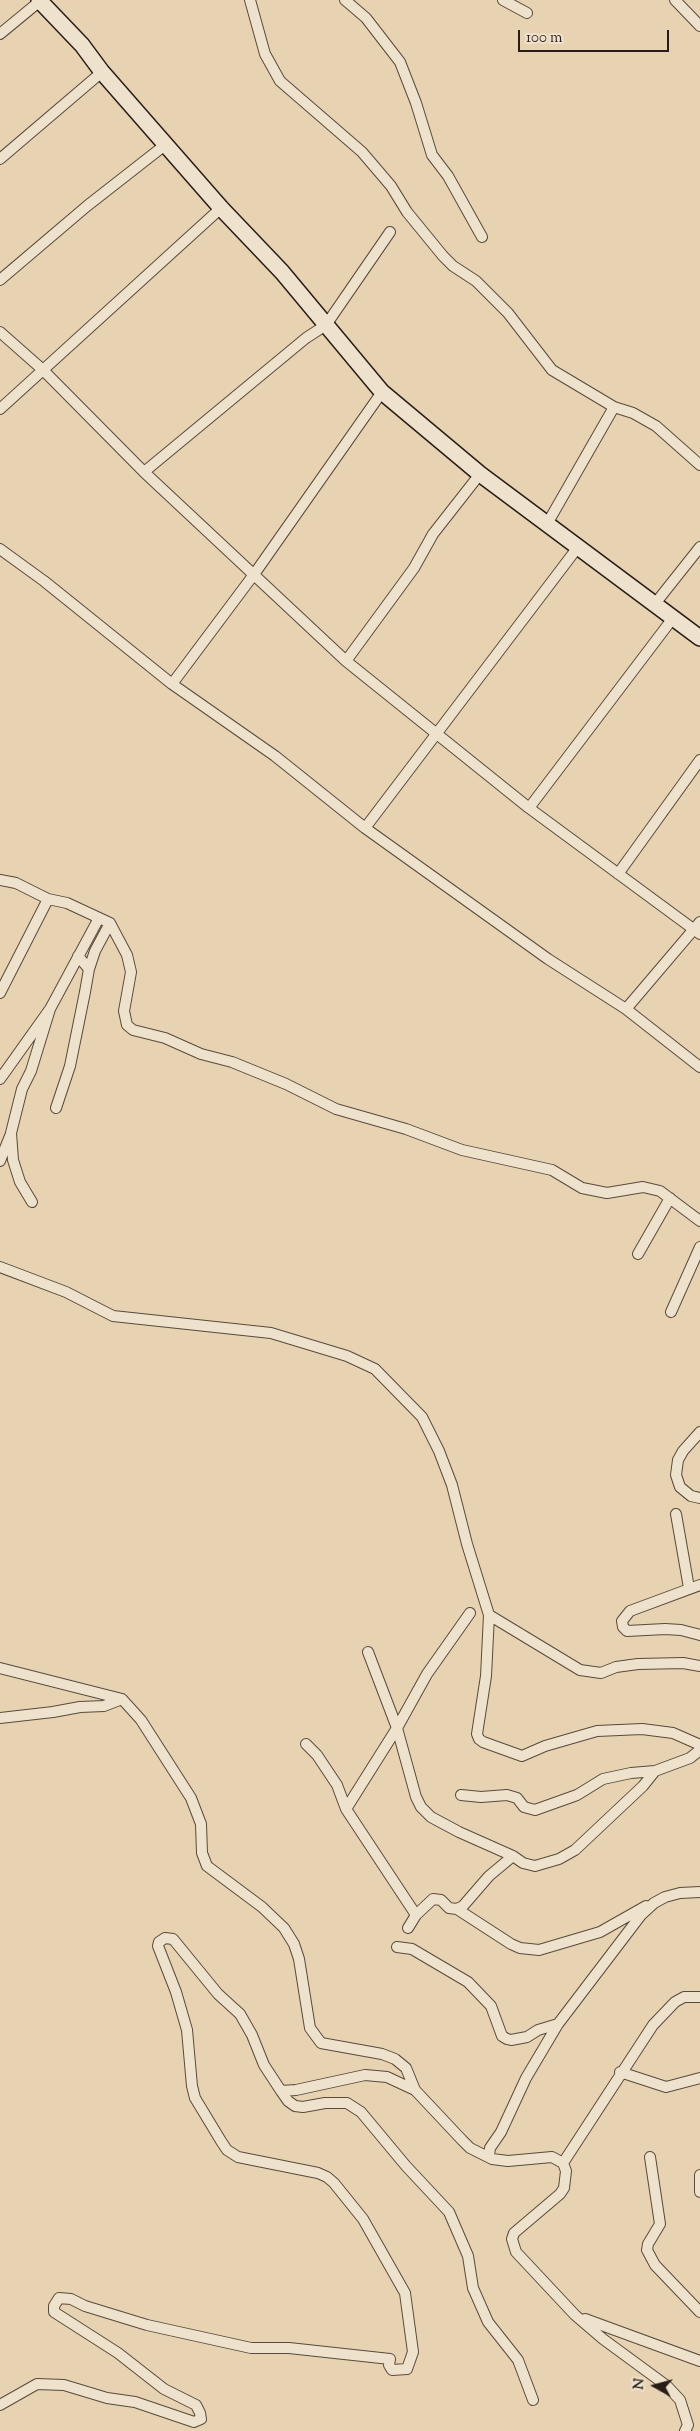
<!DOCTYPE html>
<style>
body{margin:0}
#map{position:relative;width:700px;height:2431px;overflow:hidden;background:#e7d3b2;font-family:"Sorts Mill Goudy",serif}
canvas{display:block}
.north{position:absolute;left:630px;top:2361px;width:50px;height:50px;-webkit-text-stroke:4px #efe2cd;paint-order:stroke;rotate:277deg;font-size:14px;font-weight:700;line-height:20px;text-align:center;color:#2a1c16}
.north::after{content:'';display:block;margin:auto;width:18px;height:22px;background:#2a1c16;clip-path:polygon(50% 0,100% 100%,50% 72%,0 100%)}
.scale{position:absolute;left:518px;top:30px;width:151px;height:22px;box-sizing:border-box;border:2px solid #2a1c16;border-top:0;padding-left:6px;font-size:15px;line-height:18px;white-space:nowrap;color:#2a1c16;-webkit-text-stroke:4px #efe2cd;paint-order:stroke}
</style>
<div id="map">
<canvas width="700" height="2431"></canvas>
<div class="north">N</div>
<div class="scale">100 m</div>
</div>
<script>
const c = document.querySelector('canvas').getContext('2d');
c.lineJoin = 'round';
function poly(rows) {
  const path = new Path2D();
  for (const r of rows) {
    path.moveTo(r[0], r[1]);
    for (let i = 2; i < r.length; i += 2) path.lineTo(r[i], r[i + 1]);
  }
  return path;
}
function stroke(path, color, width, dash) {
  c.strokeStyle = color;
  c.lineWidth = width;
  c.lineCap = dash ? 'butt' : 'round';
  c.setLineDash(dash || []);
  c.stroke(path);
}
const street = poly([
 [250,0,265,54,280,81,362,152,391,186,407,212,443,256,453,266,476,281,508,313,552,370,614,407,633,413,656,426,700,465],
 [345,0,366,18,400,62,416,103,432,155,448,176,482,237],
 [503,0,527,13],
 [675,0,700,26],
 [0,34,40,1],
 [0,159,102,72],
 [0,280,87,206,165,145],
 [0,332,43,370,144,472,346,661,529,808,700,934],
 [0,409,221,208],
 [144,472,306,338,326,325,390,232],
 [547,524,614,407],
 [0,549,44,581,172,684,275,756,365,828,548,959,626,1009,700,1067],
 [654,605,700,547],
 [346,661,414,568,433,534,480,474],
 [172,684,255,573,382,392],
 [529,808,673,618],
 [365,828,578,547],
 [618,874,700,760],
 [0,880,16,883,48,899,67,903,110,923,127,955,131,972,124,1011,127,1025,133,1030,165,1038,201,1054,232,1062,286,1084,336,1109,406,1129,462,1150,552,1170,582,1188,607,1193,643,1187,660,1191,700,1221],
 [89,969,95,951,110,923],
 [0,993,48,899],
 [626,1009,700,922],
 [0,1079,50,1009,99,918],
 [56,1108,70,1066,85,992,89,969,78,956],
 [0,1161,10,1136],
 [32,1202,20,1182,13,1160,11,1133,22,1089,31,1071,50,1009],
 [638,1254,670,1198],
 [0,1267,66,1292,113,1316,271,1333,347,1356,375,1369,422,1417,439,1451,452,1485,467,1544,489,1615,486,1676,477,1734,479,1739,483,1742,522,1756,545,1746,597,1731,642,1729,673,1733,698,1744,700,1749],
 [671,1312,700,1247],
 [700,1432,683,1451,678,1460,676,1475,680,1487,691,1496,700,1498],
 [676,1514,689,1588],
 [700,1585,630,1611,622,1621,623,1627,627,1631,665,1629,681,1630,700,1635],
 [489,1615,580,1670,601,1673,616,1667,638,1664,683,1663,700,1666],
 [368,1652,397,1728,416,1797,421,1807,431,1817,459,1832,513,1856,523,1863,535,1866,559,1859,575,1850,643,1786,655,1771,690,1758,700,1750],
 [0,1668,122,1699,104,1706,80,1707,53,1712,0,1718],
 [122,1699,141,1720,191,1798,201,1824,202,1853,207,1866,262,1907,284,1928,294,1944,299,1959,310,2028,321,2043,382,2054,395,2059,406,2068,415,2090,462,2140,470,2148,492,2159,508,2161,552,2157,563,2163,566,2171,564,2188,560,2194,514,2233,512,2239,516,2252,575,2315,603,2339,667,2386,680,2400,688,2425,685,2431],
 [306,1744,317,1755,337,1785,346,1809,416,1915,408,1928],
 [461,1795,481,1797,507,1795,517,1798,524,1807,535,1810,577,1795,603,1779,631,1773,655,1771],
 [346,1809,397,1728,427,1674,470,1613],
 [457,1909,511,1944,520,1948,539,1950,600,1932,646,1906],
 [416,1915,433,1899,441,1900,449,1908,457,1909,463,1906,489,1876,513,1856],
 [397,1947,412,1949,468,1982,491,2006,502,2036,507,2039,511,2040,527,2037,538,2030,558,2024],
 [620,2072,666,2087,700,2078],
 [281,2091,288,2101,295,2106,303,2107,325,2103,347,2103,361,2112,406,2166,449,2212,468,2256,473,2288,488,2322,518,2360,533,2400],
 [489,2156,490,2148,501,2132,526,2078,558,2024,641,1915,654,1903,665,1897,680,1893,700,1892],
 [650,2157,660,2224,648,2244,647,2250,655,2265,700,2312],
 [563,2163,653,2025,675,2002,684,1997,700,1997],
 [700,2175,700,2192],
 [585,2319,700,2361],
 [0,2405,37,2384,64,2385,107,2398,135,2402,194,2422,201,2419,200,2413,196,2405,164,2389,118,2353,54,2312,54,2306,59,2298,71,2299,85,2306,147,2325,251,2348,289,2348,390,2359,389,2365,392,2370,407,2369,413,2352,405,2293,363,2219,334,2183,327,2177,318,2173,238,2157,227,2150,221,2141,195,2098,192,2086,187,2030,176,1992,158,1946,159,1942,165,1938,173,1939,218,1994,240,2014,252,2035,264,2065,281,2091,296,2090,365,2075,387,2077,415,2090]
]);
const secondary = poly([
 [39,0,82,45,102,72,221,208,282,272,382,392,480,474,700,638]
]);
stroke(street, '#594a3d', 12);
stroke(secondary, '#2a1c16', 18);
stroke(street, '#efe2cd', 10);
stroke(secondary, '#efe2cd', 15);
</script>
